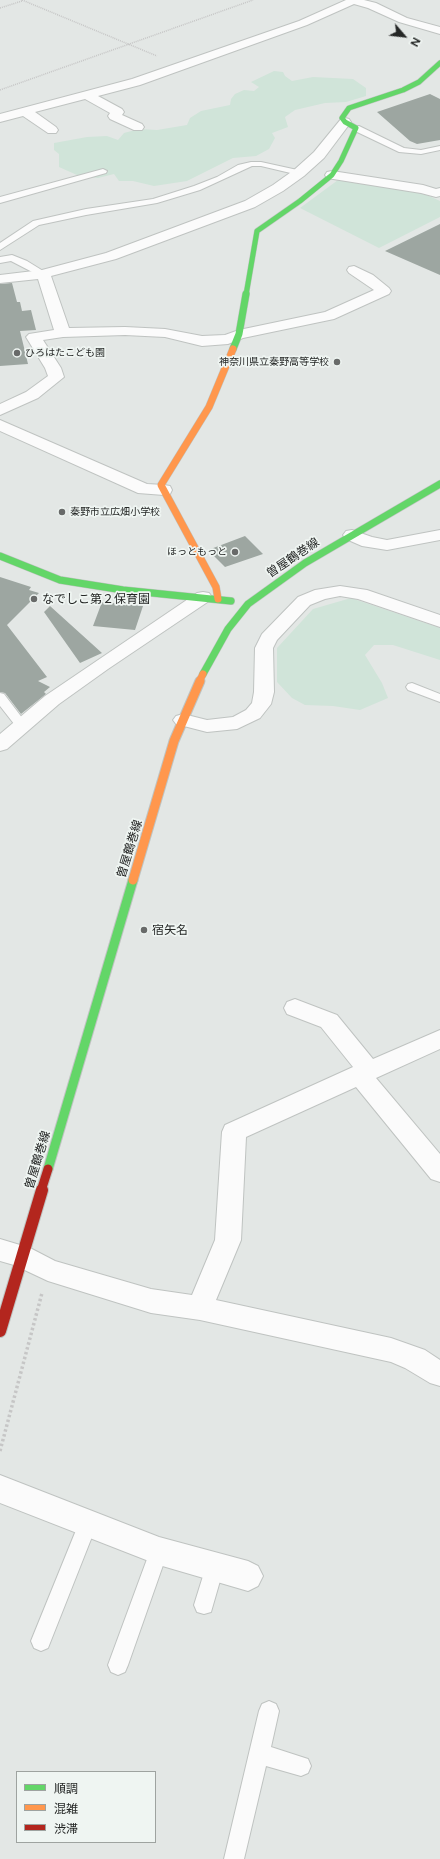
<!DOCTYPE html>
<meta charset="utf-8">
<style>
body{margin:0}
#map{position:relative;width:440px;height:1859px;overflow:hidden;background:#e3e7e5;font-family:Figtree,"Noto Sans JP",sans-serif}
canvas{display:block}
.legend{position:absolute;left:16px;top:1771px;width:140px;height:72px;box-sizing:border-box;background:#eff5f2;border:1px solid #9ea3a0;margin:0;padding:5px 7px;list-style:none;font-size:12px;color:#252726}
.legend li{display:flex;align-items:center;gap:8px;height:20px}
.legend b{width:20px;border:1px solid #9ea3a0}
.north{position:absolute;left:384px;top:16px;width:40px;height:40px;-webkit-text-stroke:3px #eff5f2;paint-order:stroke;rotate:118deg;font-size:11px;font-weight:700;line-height:16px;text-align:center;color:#252726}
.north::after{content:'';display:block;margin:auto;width:14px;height:18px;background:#252726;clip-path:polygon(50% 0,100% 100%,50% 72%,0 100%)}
</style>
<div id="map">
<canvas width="440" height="1859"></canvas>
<ul class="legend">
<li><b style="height:5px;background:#63d668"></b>順調</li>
<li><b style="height:5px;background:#ff974d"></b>混雑</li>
<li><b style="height:5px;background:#b3261e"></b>渋滞</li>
</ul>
<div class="north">N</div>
</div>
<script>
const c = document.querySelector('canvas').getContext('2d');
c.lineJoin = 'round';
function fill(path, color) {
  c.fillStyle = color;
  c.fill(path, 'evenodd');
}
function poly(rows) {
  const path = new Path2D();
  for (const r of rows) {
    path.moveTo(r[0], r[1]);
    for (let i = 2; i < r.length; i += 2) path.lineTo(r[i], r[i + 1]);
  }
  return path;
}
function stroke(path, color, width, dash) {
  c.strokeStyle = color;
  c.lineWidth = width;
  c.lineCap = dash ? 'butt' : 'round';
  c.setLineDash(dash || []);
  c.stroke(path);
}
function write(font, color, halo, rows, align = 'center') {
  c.font = font + ' Figtree,"Noto Sans JP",sans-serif';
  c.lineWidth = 3.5;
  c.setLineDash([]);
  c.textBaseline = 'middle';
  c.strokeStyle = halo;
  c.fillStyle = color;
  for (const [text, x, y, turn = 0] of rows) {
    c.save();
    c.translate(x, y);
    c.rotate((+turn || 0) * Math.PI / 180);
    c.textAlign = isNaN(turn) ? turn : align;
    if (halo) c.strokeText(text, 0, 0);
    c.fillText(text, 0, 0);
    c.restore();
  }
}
fill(poly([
 [274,71,283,72,285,76,292,81,313,77,353,79,366,88,366,96,346,102,325,103,295,110,285,117,288,127,272,133,275,138,269,149,256,156,233,158,187,181,154,186,133,181,119,181,114,174,98,178,77,175,59,167,59,154,54,150,54,143,87,137,107,136,118,140,124,133,139,129,157,130,187,125,190,118,201,111,230,105,231,99,235,94,244,90,254,91,259,87,251,82],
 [338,180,418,191,440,201,440,217,379,248,300,208],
 [351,598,440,628,440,660,393,645,374,645,365,655,382,683,388,698,360,710,333,706,305,705,292,698,277,682,277,648,313,609]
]), '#d0e4d9');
fill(poly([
 [430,94,440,99,440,140,417,144,410,141,377,112],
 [440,224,440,275,385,251],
 [12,283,17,302,20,302,22,311,31,310,36,330,20,331,28,364,0,366,0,284],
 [245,536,263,554,225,567,208,550],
 [0,577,31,587,29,590,39,593,7,625,47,677,38,681,50,687,44,692,46,694,21,714,5,693,0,692],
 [102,602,143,606,135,630,93,626],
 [50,606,102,653,80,663,44,612]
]), '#9da6a1');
const lane = poly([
 [353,126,359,126,404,148,421,150,440,146,440,150,421,154,399,152,353,130,353,126],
 [251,162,261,162,302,171,303,173,299,175,261,166,252,166,200,190,157,203,86,215,39,225,0,250,0,243,33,221,86,209,153,199,194,186,217,177,238,165,251,162],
 [103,169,107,171,106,173,0,203,0,197,103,169],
 [12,255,27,261,48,274,46,276,40,276,11,261,0,263,0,257,12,255],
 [412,683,440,694,440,702,408,690,406,687,408,684,412,683],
 [0,693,4,694,26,723,28,726,26,729,18,729,0,706,0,693],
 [88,1515,95,1518,97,1524,48,1648,41,1651,34,1648,31,1641,81,1518,88,1515],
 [159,1542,166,1545,168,1551,128,1665,125,1672,118,1675,111,1672,108,1665,150,1551,152,1545,159,1542],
 [215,1558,222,1560,224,1567,211,1612,204,1614,197,1612,194,1605,208,1560,215,1558],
 [269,1701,276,1704,279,1711,271,1747,308,1759,311,1766,308,1773,301,1776,266,1766,244,1859,224,1859,259,1711,262,1704,269,1701]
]);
const street = poly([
 [346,0,364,0,376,3,407,18,440,27,440,34,399,22,368,8,354,4,307,25,140,85,98,96,122,109,124,112,122,115,142,124,144,127,142,130,134,130,110,119,108,116,110,113,85,99,35,112,56,127,58,130,56,133,48,133,23,116,0,122,0,114,132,79,299,21,346,0],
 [345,118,349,119,351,122,324,158,304,176,283,191,255,207,116,259,51,276,69,328,125,327,165,329,202,336,225,335,239,330,325,312,374,290,349,273,347,270,349,267,354,266,373,275,389,288,391,291,389,294,334,319,243,338,228,344,202,346,165,337,125,335,63,337,43,340,61,368,64,377,38,398,0,415,0,404,26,392,48,376,45,368,26,337,29,334,54,330,38,279,0,283,0,275,42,270,106,253,245,201,273,185,294,170,314,152,341,119,345,118],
 [332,171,423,185,436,189,440,188,440,196,436,197,421,193,327,178,325,175,327,172,332,171],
 [0,420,147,484,164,485,170,486,172,490,170,494,164,495,138,493,0,431,0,420],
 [352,530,372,537,387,540,440,530,440,540,387,550,362,546,346,539,343,535,346,531,352,530],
 [340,586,367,590,440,615,440,627,358,599,340,596,325,599,310,605,277,640,273,648,274,692,271,704,260,718,237,729,207,732,176,724,173,720,176,716,183,714,207,720,233,717,246,710,252,703,254,692,255,648,262,634,298,597,315,590,340,586],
 [203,592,209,593,212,597,209,601,108,669,59,704,7,749,0,751,0,734,45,696,197,593,203,592],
 [295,999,337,1015,373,1059,440,1030,440,1049,376,1078,440,1154,440,1182,431,1179,356,1087,246,1137,241,1240,216,1300,391,1338,425,1350,440,1360,440,1386,430,1383,405,1368,391,1362,200,1320,151,1313,48,1281,14,1265,0,1261,0,1239,30,1248,55,1261,151,1289,192,1295,215,1240,222,1132,225,1125,353,1067,321,1027,287,1014,284,1008,287,1002,295,999],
 [0,1475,159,1537,248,1561,258,1566,263,1576,258,1586,248,1591,159,1565,0,1503,0,1475]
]);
const fastFar2 = poly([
 [246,295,257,231,300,201,332,175,341,161,356,128,345,122,342,118,349,108,403,90,419,82,440,63]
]);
const fastFar1 = poly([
 [233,349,239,334,246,294],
 [0,556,60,580,123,590,231,601],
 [203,674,228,629,248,604,305,563,440,484]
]);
const fast = poly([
 [48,1169,133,880]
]);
const slowFar1 = poly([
 [218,599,216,587,161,485,209,407,233,349],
 [199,682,203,674]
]);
const slow = poly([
 [133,880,174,741,200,681]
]);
const jamFar1 = poly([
 [41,1191,48,1169]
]);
const jam = poly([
 [0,1331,42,1190]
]);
stroke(lane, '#bfc3c1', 2);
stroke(street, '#bfc3c1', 2);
stroke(fastFar2, '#bfc3c1', 6);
stroke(fastFar1, '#bfc3c1', 8);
stroke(fast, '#bfc3c1', 11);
stroke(slowFar1, '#bfc3c1', 8);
stroke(slow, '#bfc3c1', 11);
stroke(jamFar1, '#bfc3c1', 11);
stroke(jam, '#bfc3c1', 14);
stroke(poly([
 [22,0,157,56],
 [0,8,22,1],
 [0,90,253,0]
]), '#c6c6c6', 1.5, [1, 1]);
stroke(poly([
 [0,1451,42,1293]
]), '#c6c6c6', 3.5, [2.5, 2.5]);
fill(lane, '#fbfbfb');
fill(street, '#fbfbfb');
stroke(fastFar2, '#63d668', 5);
stroke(fastFar1, '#63d668', 7);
stroke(fast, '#63d668', 9);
stroke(slowFar1, '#ff974d', 7);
stroke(slow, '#ff974d', 9);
stroke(jamFar1, '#b3261e', 9);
stroke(jam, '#b3261e', 12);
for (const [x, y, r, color] of [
 [17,353,4,"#686a69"],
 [337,362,4,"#686a69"],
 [62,512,4,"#686a69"],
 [235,552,4,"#686a69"],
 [34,599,4,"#686a69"],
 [144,930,4,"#686a69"]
]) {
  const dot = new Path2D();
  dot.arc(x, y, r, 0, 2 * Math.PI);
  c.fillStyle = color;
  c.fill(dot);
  stroke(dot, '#eff5f2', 1.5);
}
write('10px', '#252726', '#eff5f2', [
 ["ひろはたこども園",25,353],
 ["神奈川県立秦野高等学校",329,362,"right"],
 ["秦野市立広畑小学校",70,512],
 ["ほっともっと",227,552,"right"]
], 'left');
write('12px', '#252726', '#eff5f2', [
 ["曽屋鶴巻線",293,558,-34],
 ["曽屋鶴巻線",130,849,-73],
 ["曽屋鶴巻線",38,1160,-73]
]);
write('12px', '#252726', '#eff5f2', [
 ["なでしこ第２保育園",42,599],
 ["宿矢名",152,930]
], 'left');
</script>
